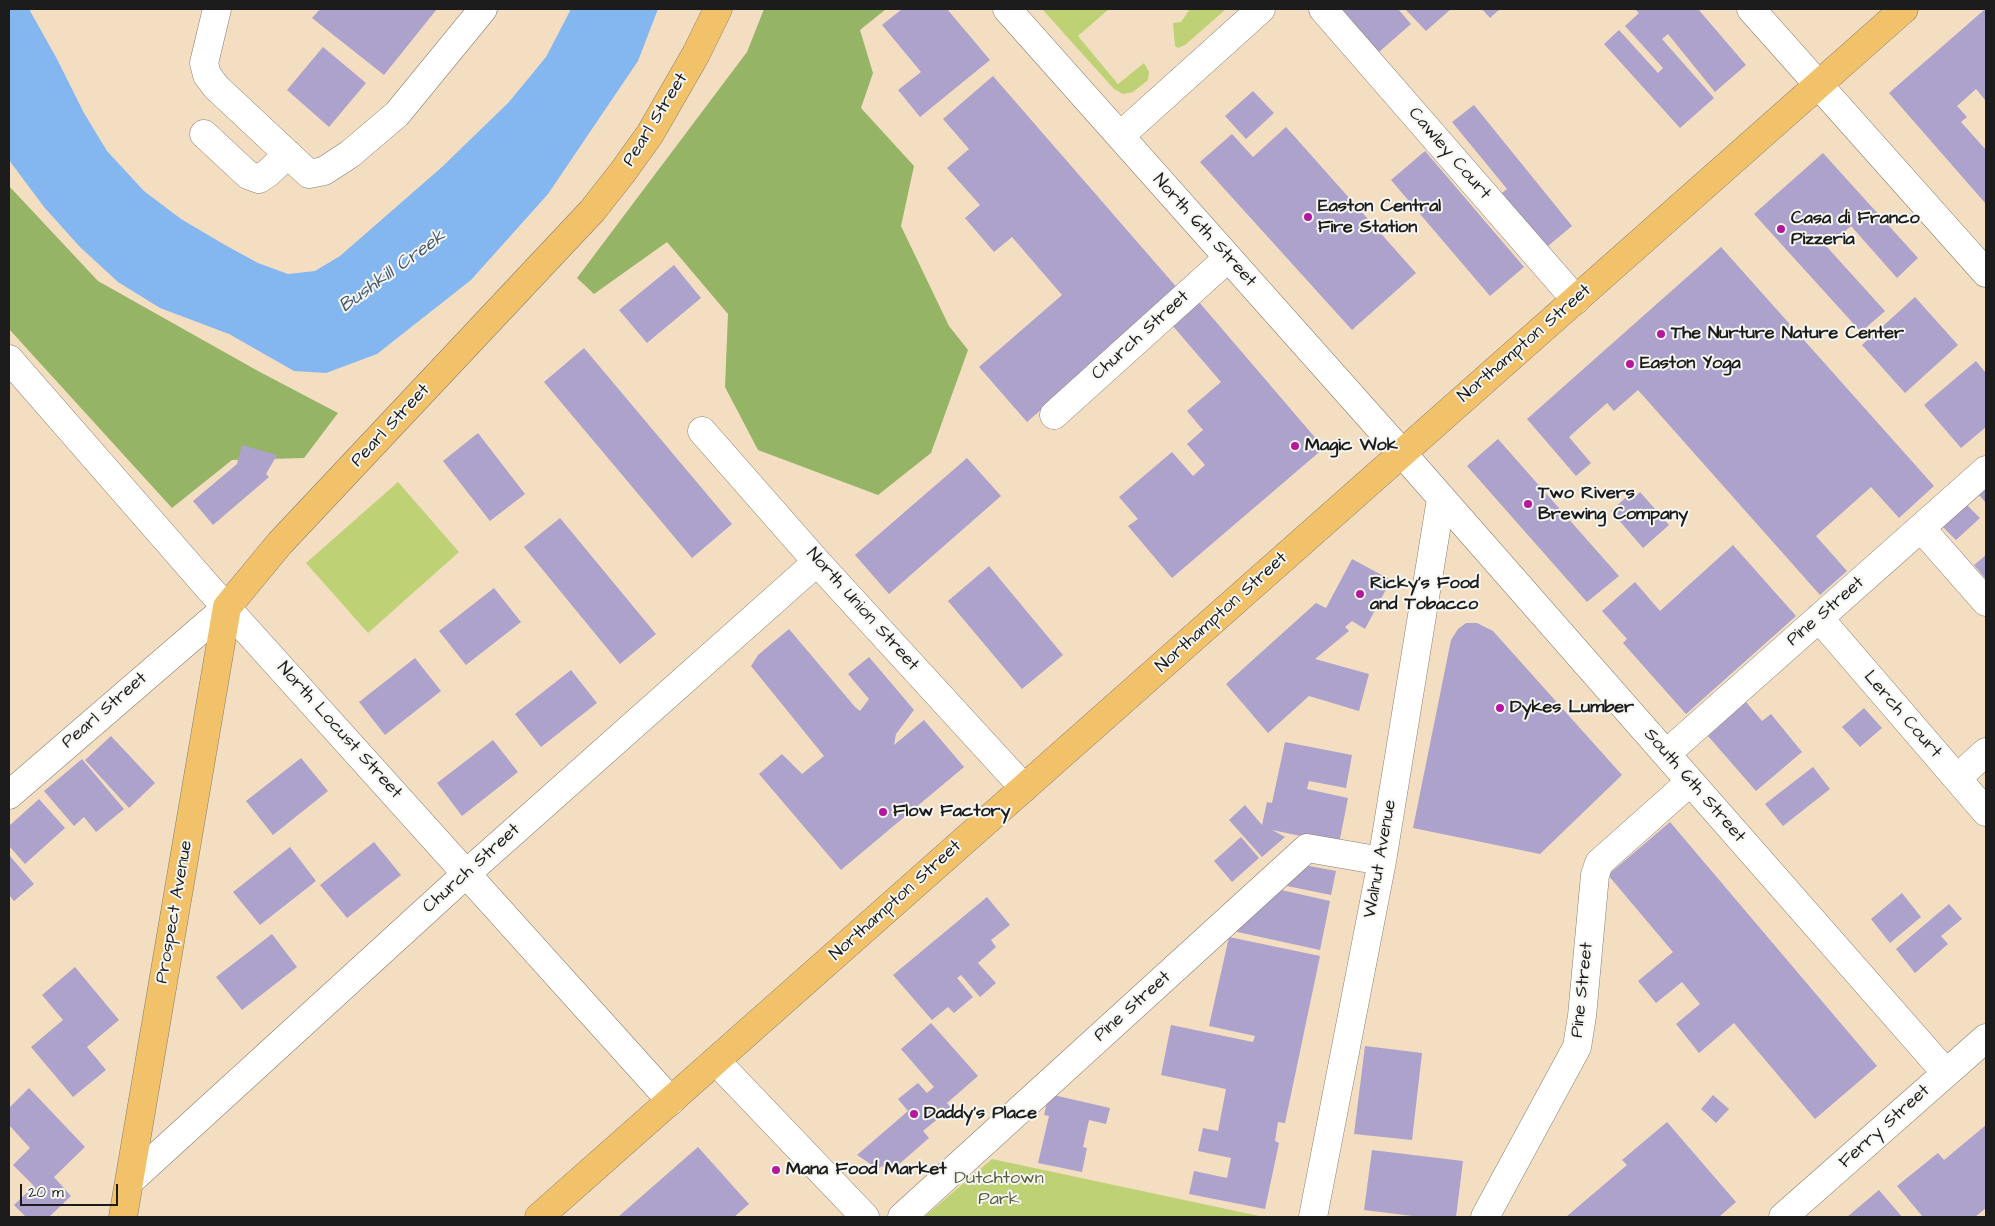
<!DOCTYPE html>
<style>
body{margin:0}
#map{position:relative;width:1995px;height:1226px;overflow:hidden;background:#f3dec2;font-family:"Architects Daughter",sans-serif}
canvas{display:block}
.frame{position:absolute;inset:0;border:10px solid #1c1c1c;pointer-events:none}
.scale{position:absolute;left:20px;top:1184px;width:98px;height:22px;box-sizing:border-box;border:2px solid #1c1c1c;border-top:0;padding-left:6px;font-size:15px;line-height:18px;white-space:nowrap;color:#1c1c1c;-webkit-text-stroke:4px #f6f6f2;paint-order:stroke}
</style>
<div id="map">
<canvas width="1995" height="1226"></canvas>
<div class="frame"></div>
<div class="scale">20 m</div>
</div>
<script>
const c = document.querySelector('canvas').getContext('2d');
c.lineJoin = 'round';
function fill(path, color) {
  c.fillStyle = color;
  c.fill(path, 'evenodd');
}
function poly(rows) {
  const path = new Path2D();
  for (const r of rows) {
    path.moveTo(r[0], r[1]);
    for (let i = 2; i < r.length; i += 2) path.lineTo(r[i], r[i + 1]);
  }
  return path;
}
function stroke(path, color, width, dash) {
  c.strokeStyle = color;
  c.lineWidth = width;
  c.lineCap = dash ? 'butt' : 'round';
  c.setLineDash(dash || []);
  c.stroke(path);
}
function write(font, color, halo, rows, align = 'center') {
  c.font = font + ' "Architects Daughter",sans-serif';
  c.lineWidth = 4;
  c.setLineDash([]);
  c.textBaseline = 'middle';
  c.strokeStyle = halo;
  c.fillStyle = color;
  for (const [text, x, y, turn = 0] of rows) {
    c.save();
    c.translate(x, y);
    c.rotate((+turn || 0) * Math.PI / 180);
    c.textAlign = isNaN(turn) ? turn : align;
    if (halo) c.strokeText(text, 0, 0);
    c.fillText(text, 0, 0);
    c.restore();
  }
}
fill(poly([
 [1042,9,1109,9,1078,36,1118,84,1144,63,1149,72,1148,80,1133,92,1123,94,1114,89],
 [1190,9,1226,9,1185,45,1178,48,1175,46,1173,23,1181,22],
 [398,482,459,552,368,633,306,563],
 [992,1159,1264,1217,924,1217]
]), '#bed275');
fill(poly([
 [764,9,886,9,860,30,873,73,861,108,914,166,901,226,949,326,968,350,931,453,878,495,758,450,725,387,728,314,667,242,594,294,577,278,747,52],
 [9,186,98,281,258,371,338,413,304,458,232,460,172,508,9,329]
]), '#96b466');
fill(poly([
 [9,9,29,9,57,59,84,113,107,151,144,191,181,219,225,245,258,263,288,274,315,271,340,256,442,167,509,102,546,57,571,9,658,9,638,61,548,194,471,280,377,354,326,373,294,371,229,334,160,308,118,282,80,247,44,207,9,160]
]), '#84b6f0');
fill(poly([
 [320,9,437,9,384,75,312,18],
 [902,9,947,9,990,60,920,117,898,90,921,72,882,25],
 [1329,9,1398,9,1411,24,1371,59],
 [1405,9,1451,9,1426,31],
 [1482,9,1500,9,1490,18],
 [1635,9,1698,9,1746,65,1715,92,1668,34,1662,39,1714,98,1680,128,1604,44,1619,30,1658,73,1663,68,1625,26,1639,13],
 [1984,10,1986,12,1986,101,1976,89,1957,106,1967,117,1961,122,1986,150,1986,204,1889,93],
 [323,47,366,83,329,127,287,90],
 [993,76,1179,290,1027,422,979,367,1062,295,1012,237,994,252,965,218,980,205,947,168,969,149,943,119],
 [1253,91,1274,113,1246,139,1225,116],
 [1474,105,1572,226,1542,251,1498,196,1507,189,1452,122],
 [1286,127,1416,273,1352,330,1200,162,1232,134,1253,157],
 [1425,151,1524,267,1490,296,1391,180],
 [1823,153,1918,258,1897,278,1851,226,1827,247,1885,311,1861,332,1754,214],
 [1721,247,1934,486,1899,518,1871,487,1816,536,1847,571,1820,595,1638,390,1614,411,1607,403,1569,437,1591,463,1576,476,1527,419],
 [674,265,701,298,647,343,619,310],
 [1915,297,1958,345,1905,393,1862,345],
 [1199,302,1324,448,1172,578,1128,526,1138,519,1119,497,1172,452,1193,476,1205,465,1187,444,1203,430,1187,411,1221,382,1172,325],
 [584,348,732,524,692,558,544,382],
 [1976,361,1986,373,1986,427,1961,448,1924,405],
 [478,433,525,494,490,521,443,461],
 [1498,439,1619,576,1587,602,1467,466],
 [242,445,277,455,266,474,269,477,213,525,193,501,237,464],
 [967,458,1001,496,889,594,855,555],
 [1986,489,1986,503,1979,495],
 [1632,492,1636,496,1640,492,1669,525,1643,548,1611,511],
 [1967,505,1980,518,1956,540,1943,527],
 [560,518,656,634,620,664,524,547],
 [1733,545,1796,616,1686,714,1623,643,1627,639,1602,611,1635,582,1660,611],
 [1986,555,1986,579,1974,565],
 [1352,559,1391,580,1365,629,1352,621,1345,627,1349,631,1315,659,1369,674,1359,711,1309,696,1268,733,1226,684,1316,603,1326,608],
 [989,566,1063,655,1022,689,948,601],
 [494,588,521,622,466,665,439,631],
 [1466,623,1477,623,1493,631,1622,775,1540,854,1413,828,1451,640,1458,629],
 [789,629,855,707,860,711,869,699,848,674,869,657,914,710,896,734,894,745,924,720,964,767,841,870,759,774,782,754,802,774,824,756,751,666,758,655],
 [415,658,441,691,385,735,359,702],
 [571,670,597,703,541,747,515,714],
 [1746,702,1762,721,1771,714,1802,752,1756,791,1708,736],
 [1864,708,1882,728,1860,747,1842,727],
 [111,736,155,783,129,808,85,760],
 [493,740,518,772,462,816,437,783],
 [1285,742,1352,755,1346,788,1309,781,1307,789,1348,798,1339,844,1272,830,1285,837,1262,857,1229,820,1245,805,1262,825,1267,802,1272,803],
 [301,758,328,791,273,835,246,801],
 [82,759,124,809,96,832,84,817,74,826,44,791],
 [1813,767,1830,789,1783,826,1765,804],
 [39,799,65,828,25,864,9,846,9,826],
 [1670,822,1877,1066,1815,1119,1734,1023,1699,1053,1676,1024,1700,1004,1682,982,1656,1003,1638,981,1673,952,1608,875],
 [1241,837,1259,858,1232,882,1214,861],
 [374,842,401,875,347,918,320,885],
 [290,847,316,881,260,925,233,892],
 [9,855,34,884,14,901,9,895],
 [1299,864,1336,871,1331,895,1287,886,1290,870],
 [1281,890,1330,901,1320,950,1233,931],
 [1902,893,1921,917,1890,943,1871,919],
 [987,897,1010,925,991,940,996,947,978,963,996,983,980,997,961,975,957,978,973,997,954,1013,948,1007,932,1020,893,975],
 [1949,904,1962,919,1941,936,1948,944,1915,973,1896,949],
 [272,934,297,967,242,1010,216,977],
 [1229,937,1320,956,1285,1123,1278,1122,1275,1141,1279,1143,1265,1209,1189,1194,1194,1171,1227,1178,1231,1158,1198,1151,1203,1128,1218,1131,1226,1089,1161,1075,1171,1025,1253,1042,1255,1036,1209,1026],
 [75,967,119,1020,87,1047,106,1070,73,1097,31,1047,63,1020,42,995],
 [931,1023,978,1076,947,1103,951,1108,923,1131,929,1138,889,1173,882,1166,878,1169,857,1155,908,1111,898,1099,918,1083,927,1093,934,1087,901,1049],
 [1365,1046,1422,1053,1412,1140,1354,1134],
 [29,1088,85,1147,54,1177,71,1196,49,1217,26,1217,14,1205,34,1186,13,1165,30,1148,9,1125,9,1108],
 [1049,1094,1110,1108,1106,1124,1089,1120,1083,1147,1087,1148,1082,1172,1038,1163,1049,1116,1044,1115],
 [1713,1095,1729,1109,1716,1123,1701,1109],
 [1667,1122,1736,1202,1719,1217,1566,1217,1627,1165,1622,1160],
 [1986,1125,1986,1208,1975,1217,1923,1217,1897,1186,1938,1153,1944,1160],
 [698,1147,749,1204,734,1217,618,1217],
 [1372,1150,1463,1161,1456,1217,1421,1217,1364,1210],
 [1879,1190,1902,1217,1847,1217]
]), '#aca2cc');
const minor = poly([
 [217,9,204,63,207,75,216,87,309,174,324,171,350,154,397,114,483,9],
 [1007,9,1402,453,1946,1073],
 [1323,9,1576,300],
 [1751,9,1986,273],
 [204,134,248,175,259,179,268,173,288,154],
 [1120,136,1261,9],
 [9,359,207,586,671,1101],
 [1054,415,1228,258],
 [702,431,817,562,1024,788],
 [1921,528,1986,602],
 [1819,618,1986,812],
 [1666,754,1986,470],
 [1957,778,1986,752],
 [9,795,227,607],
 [716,1061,865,1217],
 [130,1181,466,874,817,562],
 [902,1217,1307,848,1382,861],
 [1313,1217,1382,861,1441,499],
 [1485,1217,1577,1047,1582,1016,1595,875,1599,863,1690,782],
 [1783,1217,1986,1038]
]);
const major = poly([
 [123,1217,227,607,280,543,592,211,622,173,650,134,696,54,718,9],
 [539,1217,1904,9]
]);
stroke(minor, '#887d6f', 29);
stroke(major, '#887d6f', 29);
stroke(minor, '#fff', 28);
stroke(major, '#f2c26a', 28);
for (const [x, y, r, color] of [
 [1308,217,5,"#b5179e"],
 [1781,229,5,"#b5179e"],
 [1661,334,5,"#b5179e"],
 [1630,364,5,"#b5179e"],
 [1295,446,5,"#b5179e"],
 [1528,504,5,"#b5179e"],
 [1360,594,5,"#b5179e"],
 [1500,708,5,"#b5179e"],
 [883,812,5,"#b5179e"],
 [914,1114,5,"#b5179e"],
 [776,1170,5,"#b5179e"]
]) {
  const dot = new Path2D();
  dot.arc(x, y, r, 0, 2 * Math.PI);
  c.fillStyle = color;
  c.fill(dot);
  stroke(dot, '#f6f6f2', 2);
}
write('18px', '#1c1c1c', '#f6f6f2', [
 ["Pearl Street",656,120,-58],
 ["Cawley Court",1449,154,49],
 ["North 6th Street",1204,231,48],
 ["Church Street",1141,336,-42],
 ["Northampton Street",1525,344,-41],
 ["Pearl Street",391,426,-47],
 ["North Union Street",862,610,48],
 ["Pine Street",1826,612,-41],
 ["Northampton Street",1222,613,-42],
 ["Pearl Street",105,711,-41],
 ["Lerch Court",1902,715,49],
 ["North Locust Street",339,731,48],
 ["South 6th Street",1694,786,49],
 ["Walnut Avenue",1381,859,-80],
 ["Church Street",472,869,-42],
 ["Northampton Street",896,901,-42],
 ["Prospect Avenue",175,912,-80],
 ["Pine Street",1583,990,-84],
 ["Pine Street",1133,1007,-42],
 ["Ferry Street",1885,1127,-42]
]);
write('bold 18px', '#1c1c1c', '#f6f6f2', [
 ["Easton Central",1318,207],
 ["Fire Station",1318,228],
 ["Casa di Franco",1791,219],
 ["Pizzeria",1791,240],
 ["The Nurture Nature Center",1671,334],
 ["Easton Yoga",1640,364],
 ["Magic Wok",1305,446],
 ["Two Rivers",1538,494],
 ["Brewing Company",1538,515],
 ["Ricky's Food",1370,584],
 ["and Tobacco",1370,605],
 ["Dykes Lumber",1510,708],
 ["Flow Factory",893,812],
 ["Daddy's Place",924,1114],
 ["Mana Food Market",786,1170]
], 'left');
write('18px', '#555c3b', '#f6f6f2', [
 ["Dutchtown",999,1179],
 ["Park",999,1200]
]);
write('italic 19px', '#465a71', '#f6f6f2', [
 ["Bushkill Creek",393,272,-36]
]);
</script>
